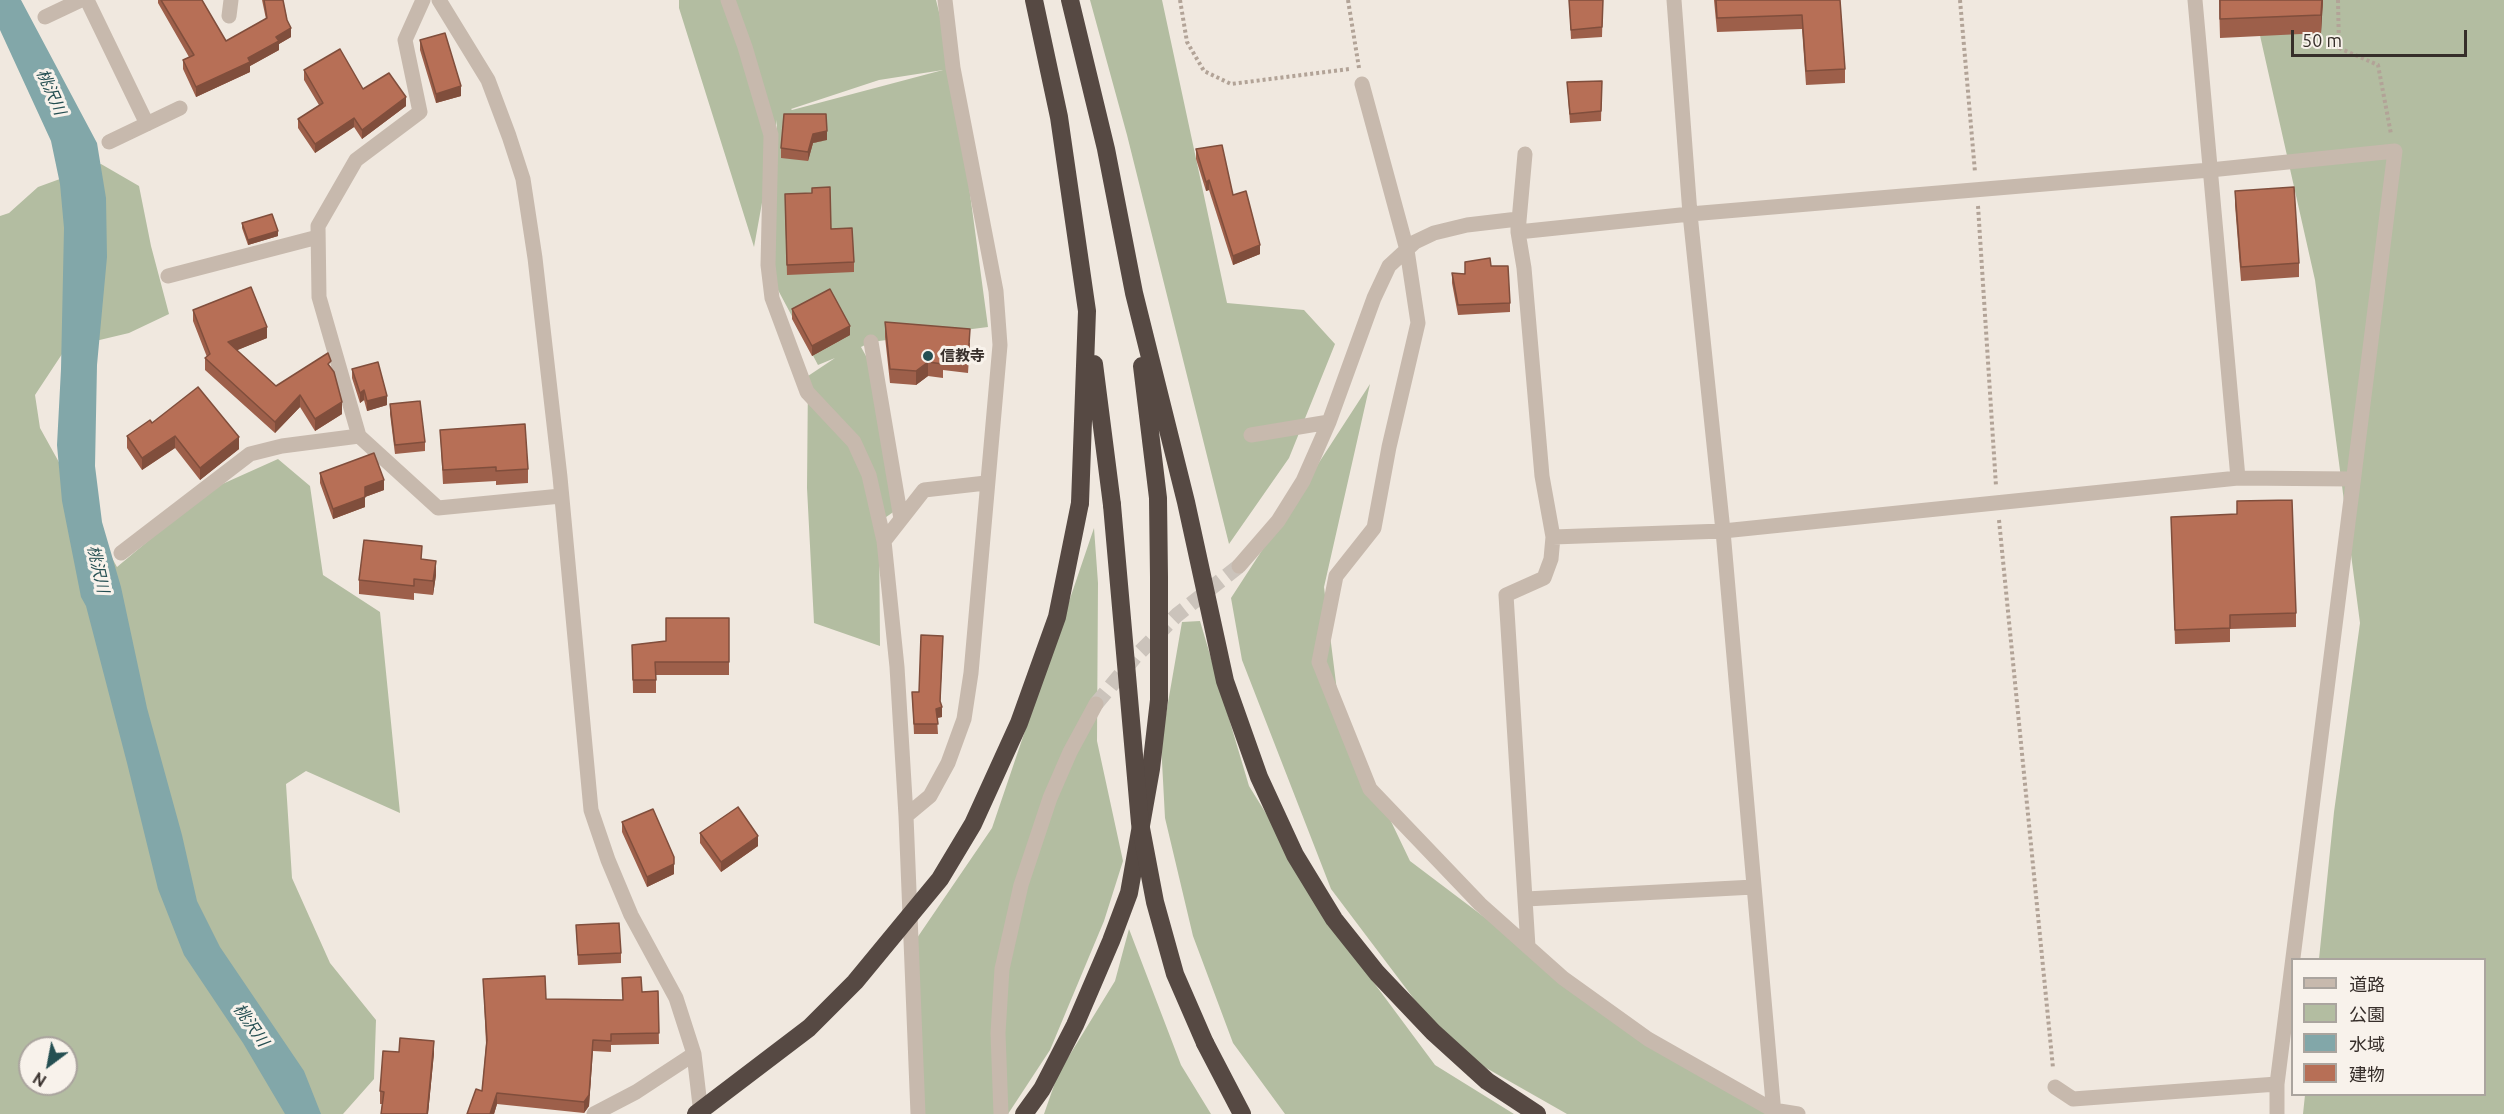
<!DOCTYPE html>
<meta charset="utf-8">
<style>
body{margin:0}
#map{position:relative;width:2504px;height:1114px;overflow:hidden;background:#f0e8df;font-family:Ubuntu,"Noto Sans JP",sans-serif}
canvas{display:block}
.legend{position:absolute;left:2291px;top:958px;width:195px;height:138px;box-sizing:border-box;background:#f8f2eb;border:2px solid #aaa49e;margin:0;padding:8px 10px;list-style:none;font-size:18px;color:#362e2a}
.legend li{display:flex;align-items:center;gap:12px;height:30px}
.legend b{width:30px;border:2px solid #aaa49e}
.north{position:absolute;left:18px;top:1036px;width:60px;height:60px;box-sizing:border-box;background:#f8f2eb;border:2px solid #aaa49e;border-radius:50%;rotate:212deg;font-size:16px;font-weight:700;line-height:24px;text-align:center;color:#362e2a}
.north::after{content:'';display:block;margin:auto;width:21px;height:27px;background:#254f52;clip-path:polygon(50% 0,100% 100%,50% 72%,0 100%)}
.scale{position:absolute;left:2291px;top:30px;width:176px;height:27px;box-sizing:border-box;border:3px solid #362e2a;border-top:0;padding-left:8px;font-size:18px;line-height:21px;white-space:nowrap;color:#362e2a;-webkit-text-stroke:4px #f8f2eb;paint-order:stroke}
</style>
<div id="map">
<canvas width="2504" height="1114"></canvas>
<ul class="legend">
<li><b style="height:8px;background:#c7b9ad"></b>道路</li>
<li><b style="height:16px;background:#b3bda1"></b>公園</li>
<li><b style="height:16px;background:#82a7a9"></b>水域</li>
<li><b style="height:16px;background:#b76f56"></b>建物</li>
</ul>
<div class="north">N</div>
<div class="scale">50 m</div>
</div>
<script>
const c = document.querySelector('canvas').getContext('2d');
c.lineJoin = 'round';
function fill(path, color) {
  c.fillStyle = color;
  c.fill(path, 'evenodd');
}
function poly(rows) {
  const path = new Path2D();
  for (const r of rows) {
    path.moveTo(r[0], r[1]);
    for (let i = 2; i < r.length; i += 2) path.lineTo(r[i], r[i + 1]);
  }
  return path;
}
function stroke(path, color, width, dash) {
  c.strokeStyle = color;
  c.lineWidth = width;
  c.lineCap = dash ? 'butt' : 'round';
  c.setLineDash(dash || []);
  c.stroke(path);
}
function write(font, color, halo, rows, align = 'center') {
  c.font = font + ' Ubuntu,"Noto Sans JP",sans-serif';
  c.lineWidth = 6;
  c.setLineDash([]);
  c.textBaseline = 'middle';
  c.strokeStyle = halo;
  c.fillStyle = color;
  for (const [text, x, y, turn = 0] of rows) {
    c.save();
    c.translate(x, y);
    c.rotate((+turn || 0) * Math.PI / 180);
    c.textAlign = isNaN(turn) ? turn : align;
    if (halo) c.strokeText(text, 0, 0);
    c.fillText(text, 0, 0);
    c.restore();
  }
}
fill(poly([
 [679,0,936,0,953,68,988,327,871,342,861,347,876,374,899,508,879,522,880,646,814,623,807,488,808,376,835,358,818,365,770,275,777,120,754,247,679,8],
 [943,70,792,110,791,109,879,80],
 [1090,0,1162,0,1227,303,1304,310,1335,344,1289,458,1229,544,1127,135],
 [2252,0,2504,0,2504,1114,2303,1114,2305,1095,2484,1094,2484,960,2319,959,2334,812,2360,623,2315,280],
 [101,164,139,186,151,246,169,314,129,333,66,348,35,395,40,428,117,567,209,490,278,459,310,486,323,575,380,612,400,813,306,771,286,784,292,878,330,963,376,1020,374,1079,343,1114,0,1114,0,216,9,213,38,187],
 [30,1048,66,1048,66,1084,30,1084],
 [1370,384,1324,587,1340,715,1410,861,1627,1025,1778,1114,1567,1114,1451,1048,1331,889,1242,660,1231,598],
 [1094,528,1098,583,1097,741,1123,861,1104,921,1050,1050,1008,1114,915,1114,917,938,992,828],
 [1200,621,1249,786,1357,960,1435,1065,1514,1114,1285,1114,1233,1043,1193,936,1165,818,1161,743,1182,622],
 [1129,929,1181,1065,1211,1114,1044,1114,1058,1074,1115,981]
]), '#b3bda1');
fill(poly([
 [0,0,21,0,97,143,106,198,107,257,97,365,95,466,102,522,121,587,147,708,182,835,197,901,220,947,304,1071,321,1114,285,1114,243,1043,184,955,158,889,127,763,86,606,81,597,62,501,57,445,61,369,64,228,60,184,51,141,0,30]
]), '#82a7a9');
stroke(poly([
 [1096,704,1135,657,1177,615,1239,566]
]), '#cbc3bb', 15, [15, 8]);
stroke(poly([
 [1180,0,1187,42,1204,71,1231,84,1349,69],
 [1348,0,1359,68],
 [1960,0,1975,172],
 [2338,0,2339,48,2378,65,2391,134],
 [1978,206,1996,486],
 [1999,520,2053,1068]
]), '#b2a397', 4, [3, 3]);
stroke(poly([
 [87,0,147,124],
 [423,0,405,40,420,112,356,160,318,226,319,297,359,436,438,508,561,496],
 [439,0,488,80,509,136,523,179,535,258,560,477,591,810,608,860,631,915,676,998,694,1054,701,1114],
 [728,0,745,47,771,135,768,265,772,298,807,392,854,442,869,475,884,541,897,667,906,816],
 [1674,0,1690,214,1723,531,1774,1114],
 [2195,0,2238,478],
 [229,16,231,0],
 [45,17,81,0],
 [1362,84,1407,250,1418,323,1389,447,1374,528,1336,576,1319,662,1370,789,1480,904,1563,978,1648,1039,1773,1110,1798,1114],
 [109,142,180,108],
 [1525,154,1518,232,1524,268,1542,476,1553,537,1551,559,1544,578,1506,595,1528,947],
 [168,276,318,237],
 [871,342,901,519],
 [1251,435,1329,422],
 [1553,537,1723,531,2238,478,2352,479],
 [884,541,924,490,986,483],
 [121,553,250,454,282,446,359,436],
 [1239,566,1278,521,1303,481,1329,422,1374,298,1389,266,1415,242,1434,233,1467,225,1518,219,1518,232,1690,214,2210,170,2395,151,2277,1084,2277,1114],
 [1526,899,1754,887],
 [2055,1087,2073,1099,2277,1084],
 [594,1114,636,1092,694,1054],
 [918,1114,906,816,930,796,948,763,964,719,971,673,1000,345,996,291,953,68,945,0],
 [1001,1114,998,1033,1002,969,1021,885,1050,798,1070,752,1096,704]
]), '#c7b9ad', 15);
stroke(poly([
 [1034,0,1059,117,1087,311,1080,503],
 [1070,0,1106,149,1134,293,1186,502,1225,681,1259,777,1295,855,1334,919,1377,973,1433,1032,1487,1081,1537,1114],
 [1094,364,1112,505],
 [1205,1043,1242,1114],
 [1024,1114,1042,1089,1075,1025,1111,941,1129,893,1151,769,1159,700,1159,577,1158,498,1142,366]
]), '#564943', 18);
stroke(poly([
 [1112,505,1140,823,1155,902,1175,974,1205,1043],
 [696,1114,809,1028,855,982,940,879,973,824,1019,723,1057,617,1080,503]
]), '#564943', 18);
fill(poly([
 [158,0,202,0,226,41,266,19,262,0,283,0,291,37,279,44,279,50,250,66,250,72,196,97,183,69,183,60,189,57,158,3],
 [1569,0,1603,0,1602,37,1571,39],
 [1714,0,1840,0,1845,69,1845,83,1806,85,1802,29,1717,32],
 [2219,0,2323,0,2321,33,2220,38],
 [420,40,461,96,436,103,420,50],
 [304,70,363,89,406,106,362,139,354,127,315,153,298,128,298,119,319,105,304,80],
 [1602,81,1601,121,1570,123,1567,82],
 [827,140,813,143,808,161,781,158,781,148],
 [1196,149,1233,195,1260,254,1233,265,1209,190,1206,191,1196,159],
 [2235,191,2299,263,2299,277,2241,281,2235,205],
 [785,204,831,229,854,262,854,272,787,275],
 [242,223,278,236,248,245,242,228],
 [1491,266,1510,303,1510,312,1458,315,1452,283,1452,273,1465,274],
 [792,309,850,335,812,356,792,319],
 [193,310,267,338,237,350,276,386,331,367,342,414,315,431,300,407,275,433,205,370,205,358,207,357,193,321],
 [885,322,970,343,968,373,943,370,943,378,928,376,916,385,890,383,885,337],
 [352,369,387,405,367,411,364,400,360,403,352,378],
 [390,404,425,442,425,451,395,454,390,414],
 [152,423,239,449,200,480,175,448,142,470,127,448,127,436],
 [440,430,528,469,528,483,496,485,496,481,443,484],
 [320,473,384,490,365,497,365,507,333,519,320,483],
 [2171,517,2296,613,2296,627,2230,629,2230,642,2175,644],
 [422,559,436,575,433,595,414,593,414,600,359,594,359,580],
 [729,618,729,675,656,675,656,693,633,693,632,645,666,641],
 [943,645,940,702,942,717,937,718,938,734,914,734,912,692,919,692],
 [622,822,674,874,647,887,622,832],
 [700,833,758,846,721,872,700,843],
 [576,925,621,953,621,963,578,965],
 [483,979,546,999,622,1000,642,992,658,991,659,1044,611,1045,611,1052,593,1051,589,1106,584,1113,497,1104,494,1114,467,1114,482,1091,486,1044],
 [399,1052,434,1053,428,1114,381,1114,382,1104,380,1104,380,1091]
]), '#9d5f4a');
fill(poly([
 [2322,0,2323,0,2321,33,2321,15],
 [291,28,291,37,279,44,279,50,250,66,250,72,196,97,196,87,248,58,276,37],
 [461,86,461,96,436,103,436,94],
 [406,97,406,106,362,139,362,130],
 [354,118,354,127,315,153,315,144],
 [827,131,827,140,813,143,808,161,808,152,813,134],
 [1209,180,1209,190,1206,191,1206,182],
 [278,231,278,236,248,245,248,240],
 [1260,245,1260,254,1233,265,1233,256],
 [850,326,850,335,812,356,812,346],
 [267,327,267,338,228,354,228,342],
 [928,362,928,376,916,385,916,371],
 [364,390,364,400,360,403,360,393],
 [300,395,300,407,275,433,275,422],
 [387,396,387,405,367,411,367,401],
 [342,402,342,414,315,431,315,419],
 [175,436,175,448,142,470,142,458],
 [239,437,239,449,200,480,200,468],
 [384,480,384,490,365,497,365,487],
 [365,497,365,507,333,519,333,509],
 [436,561,436,575,433,595,433,581],
 [943,636,940,708,942,707,942,717,936,718,936,709],
 [758,836,758,846,721,872,721,862],
 [674,864,674,874,647,887,647,877],
 [593,1040,589,1106,584,1113,584,1102],
 [434,1041,434,1053,428,1114,427,1114],
 [497,1093,497,1104,494,1114,490,1114]
]), '#804e3c');
const building = poly([
 [161,0,202,0,226,41,267,18,264,0,283,0,287,20,291,28,276,37,279,41,248,58,250,62,196,87,183,60,194,55,161,0],
 [1569,0,1603,0,1602,27,1571,30,1569,0],
 [1716,0,1840,0,1845,69,1806,71,1802,15,1717,18,1716,0],
 [2220,0,2322,0,2321,15,2220,19,2220,0],
 [445,33,461,86,436,94,420,40,445,33],
 [340,49,363,89,389,73,406,97,362,130,354,118,315,144,298,119,323,103,304,70,340,49],
 [1602,81,1601,111,1570,114,1567,82,1602,81],
 [784,114,826,114,827,131,813,134,808,152,781,148,784,114],
 [1222,145,1233,195,1246,191,1260,245,1233,256,1209,180,1206,182,1196,149,1222,145],
 [830,187,831,229,852,228,854,262,787,265,785,194,812,193,812,188,830,187],
 [2294,187,2299,263,2241,267,2235,191,2294,187],
 [272,214,278,231,248,240,242,223,272,214],
 [1490,258,1491,266,1508,266,1510,303,1458,305,1452,273,1465,274,1465,262,1490,258],
 [251,287,267,327,228,342,276,386,328,353,331,361,328,364,334,372,342,402,315,419,300,395,275,422,205,358,210,354,193,310,251,287],
 [830,289,850,326,812,346,792,309,830,289],
 [885,322,970,329,968,359,943,356,943,364,928,362,916,371,890,369,885,322],
 [378,362,387,396,367,401,364,390,360,393,352,369,378,362],
 [198,387,239,437,200,468,175,436,142,458,127,436,150,420,152,423,198,387],
 [420,401,425,442,395,445,390,404,420,401],
 [525,424,528,469,496,471,496,467,443,470,440,430,525,424],
 [374,453,384,480,365,487,365,497,333,509,320,473,374,453],
 [2292,500,2296,613,2230,615,2230,628,2175,630,2171,517,2237,514,2237,501,2292,500],
 [364,540,422,546,421,559,436,561,433,581,414,579,414,586,359,580,364,540],
 [666,618,729,618,729,662,655,662,656,680,633,680,632,645,666,641,666,618],
 [921,635,943,636,940,701,942,707,936,709,938,724,914,724,912,692,919,692,921,635],
 [738,807,758,836,721,862,700,833,738,807],
 [653,809,674,857,674,864,647,877,622,822,653,809],
 [619,923,621,953,578,955,576,925,619,923],
 [545,976,546,999,623,1000,622,978,641,977,642,992,658,991,659,1033,611,1034,611,1041,593,1040,589,1095,584,1102,497,1093,490,1114,467,1114,476,1089,482,1091,487,1040,483,979,545,976],
 [400,1038,434,1041,427,1114,381,1114,384,1092,380,1091,383,1051,399,1052,400,1038]
]);
fill(building, '#b76f56');
stroke(building, '#804e3c', 1.5);
for (const [x, y, r, color] of [
 [928,356,6,"#254f52"]
]) {
  const dot = new Path2D();
  dot.arc(x, y, r, 0, 2 * Math.PI);
  c.fillStyle = color;
  c.fill(dot);
  stroke(dot, '#f8f2eb', 2);
}
write('bold 15px', '#362e2a', '#f8f2eb', [
 ["信教寺",940,356]
], 'left');
write('italic 16px', '#254f52', '#f8f2eb', [
 ["桃沢川",51,92,66],
 ["桃沢川",98,569,77],
 ["桃沢川",251,1025,55]
]);
</script>
